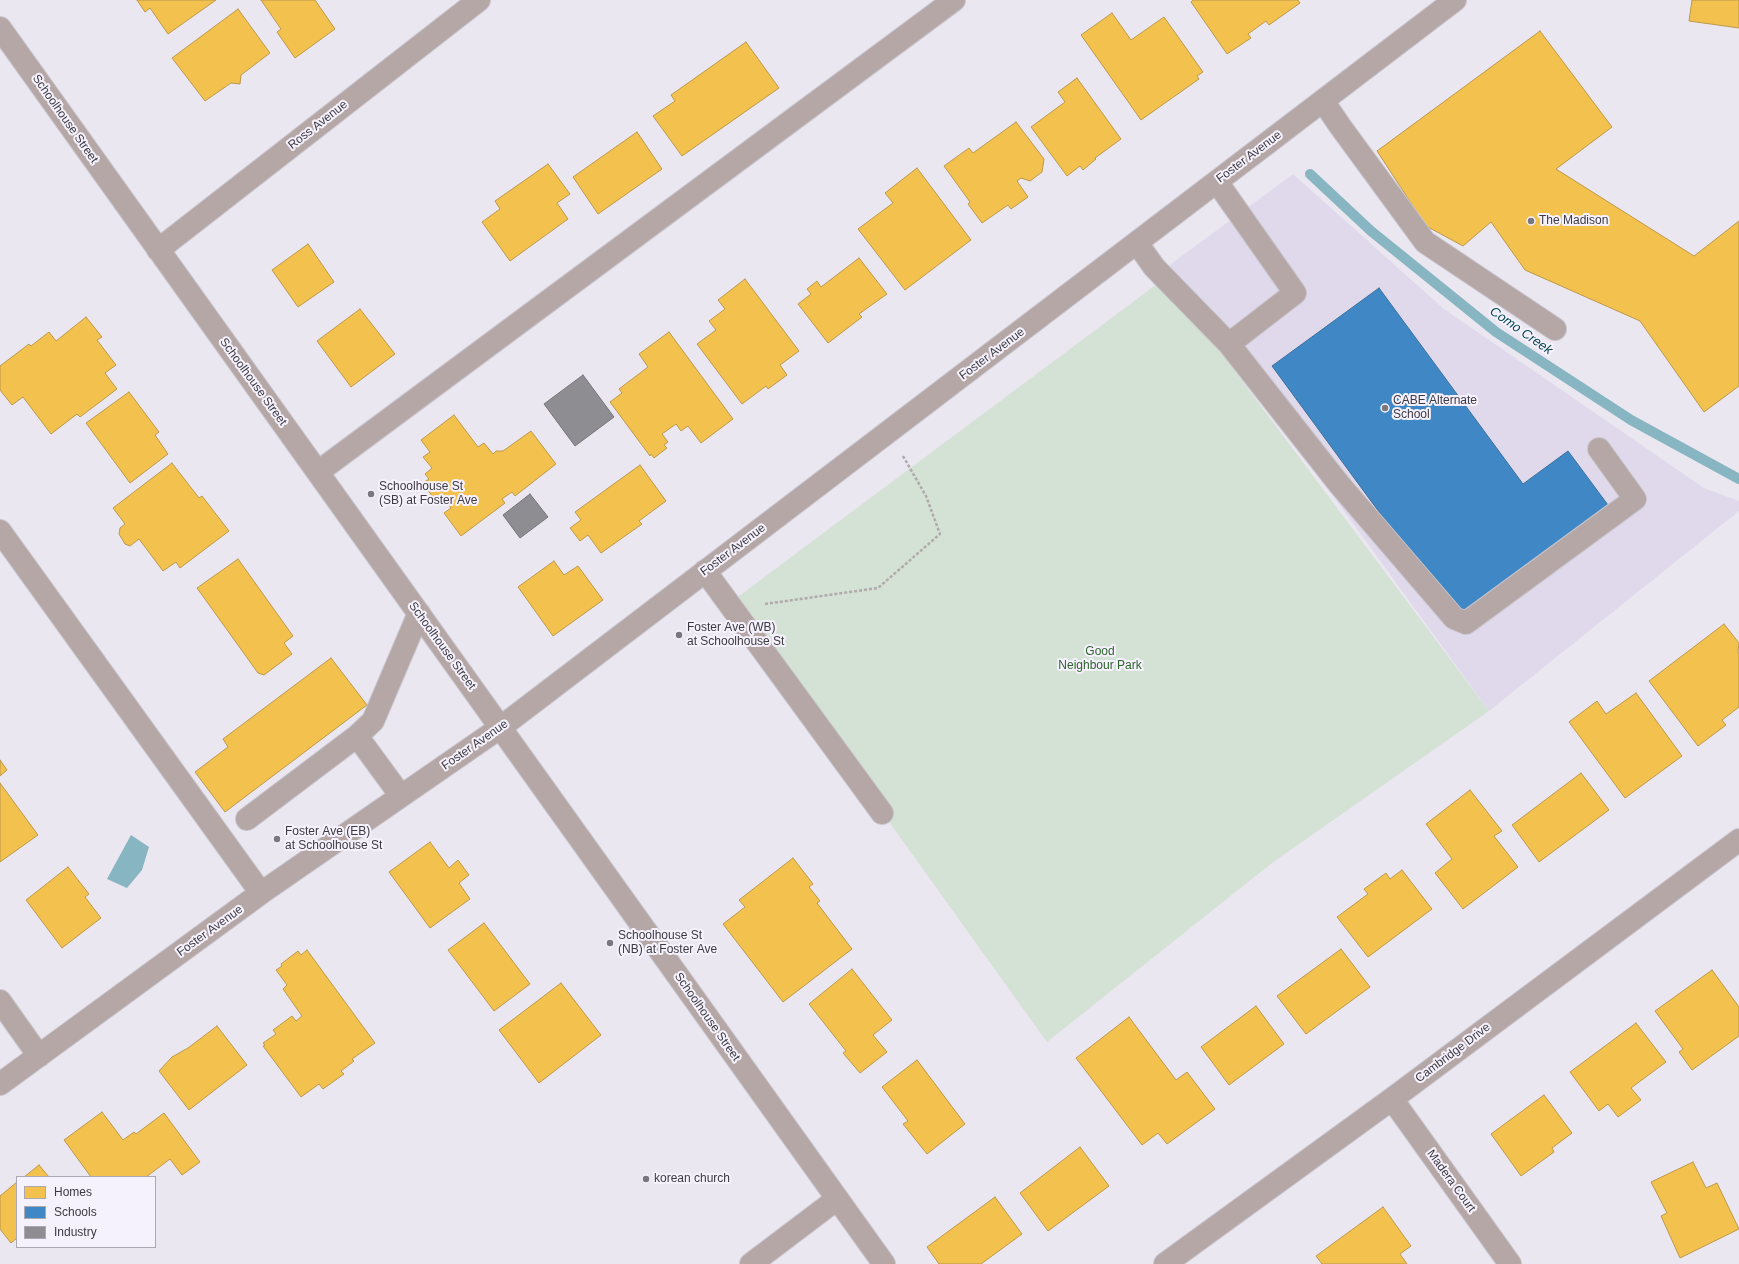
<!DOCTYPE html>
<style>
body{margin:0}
#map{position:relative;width:1739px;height:1264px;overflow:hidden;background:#ebe7f1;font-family:Helvetica,sans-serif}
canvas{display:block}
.legend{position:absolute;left:16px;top:1176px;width:140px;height:72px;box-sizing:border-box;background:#f6f2fd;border:1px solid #aca8b2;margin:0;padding:5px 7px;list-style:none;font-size:12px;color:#3d3a41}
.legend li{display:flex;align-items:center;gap:8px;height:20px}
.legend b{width:20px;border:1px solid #aca8b2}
</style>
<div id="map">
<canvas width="1739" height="1264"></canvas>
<ul class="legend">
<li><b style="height:11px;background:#f2c14e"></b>Homes</li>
<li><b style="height:11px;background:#3f88c5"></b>Schools</li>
<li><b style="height:11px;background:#8d8d92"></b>Industry</li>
</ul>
</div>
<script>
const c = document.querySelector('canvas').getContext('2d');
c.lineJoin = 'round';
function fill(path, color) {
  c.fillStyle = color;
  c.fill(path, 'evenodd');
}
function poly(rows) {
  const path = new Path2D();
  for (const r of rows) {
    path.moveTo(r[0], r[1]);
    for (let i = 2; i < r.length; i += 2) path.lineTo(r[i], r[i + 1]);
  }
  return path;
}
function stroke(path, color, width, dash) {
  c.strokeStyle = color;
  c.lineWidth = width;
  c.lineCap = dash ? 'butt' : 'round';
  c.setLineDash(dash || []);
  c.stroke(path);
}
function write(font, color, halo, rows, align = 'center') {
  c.font = font + ' Helvetica,sans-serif';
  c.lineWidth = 4;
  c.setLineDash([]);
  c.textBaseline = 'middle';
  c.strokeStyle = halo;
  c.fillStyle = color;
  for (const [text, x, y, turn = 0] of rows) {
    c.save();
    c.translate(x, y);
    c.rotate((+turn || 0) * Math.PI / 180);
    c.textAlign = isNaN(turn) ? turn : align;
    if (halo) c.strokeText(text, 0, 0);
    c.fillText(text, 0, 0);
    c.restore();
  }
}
fill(poly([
 [1293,174,1444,309,1704,488,1739,501,1739,511,1489,711,1167,267]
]), '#e0d9eb');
fill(poly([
 [1165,278,1489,711,1272,863,1047,1042,731,602]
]), '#d3e2d4');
fill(poly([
 [131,835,149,847,142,870,127,888,107,879]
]), '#87b5c1');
const homes = poly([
 [137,0,216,0,168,34,150,8,145,12,137,0],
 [261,0,315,0,335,29,295,58,277,32,281,29,261,0],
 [1193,0,1298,0,1300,3,1269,25,1266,21,1248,34,1251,38,1227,54,1191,2,1193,0],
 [1692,0,1739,0,1739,28,1689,21,1692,0],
 [238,9,270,53,241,75,240,84,231,83,205,101,172,58,238,9],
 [1112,13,1131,40,1164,17,1203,72,1197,76,1199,79,1141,120,1081,35,1112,13],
 [1540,31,1612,127,1556,169,1694,256,1739,221,1739,386,1704,412,1640,321,1525,270,1491,222,1463,246,1426,226,1377,151,1540,31],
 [746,42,779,88,682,156,653,116,675,101,671,95,746,42],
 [1077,78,1121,139,1095,158,1096,159,1083,170,1080,166,1067,176,1031,127,1065,102,1058,92,1077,78],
 [1016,122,1044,159,1042,172,1030,181,1021,178,1017,181,1028,197,1011,209,1008,205,982,223,968,204,970,202,944,166,969,148,973,153,1016,122],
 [637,132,662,169,598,214,573,177,637,132],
 [548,164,570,194,557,203,568,219,510,261,482,222,500,209,495,201,548,164],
 [917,168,971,240,905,290,858,229,893,203,885,193,917,168],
 [308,244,334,282,298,307,272,270,308,244],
 [859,258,887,294,859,314,862,317,828,343,798,304,811,294,807,289,817,281,821,287,859,258],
 [745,279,799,351,780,365,787,375,768,389,766,386,742,404,697,344,716,330,709,321,725,309,718,300,745,279],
 [360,309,395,354,351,387,317,341,360,309],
 [86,317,102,337,97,340,116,365,105,373,117,389,80,417,77,414,51,434,23,397,12,405,0,390,0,366,29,344,31,346,49,332,56,341,86,317],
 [669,332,733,419,701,443,688,426,681,431,676,424,662,434,668,442,664,445,667,448,654,458,651,454,650,456,610,402,622,393,619,389,648,367,639,354,669,332],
 [129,392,159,432,155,435,168,454,130,483,86,423,129,392],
 [454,415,478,447,484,443,493,454,496,451,503,451,531,431,556,464,515,496,512,492,502,499,505,503,461,536,444,513,451,508,444,498,437,503,423,483,429,479,425,474,432,468,423,457,430,452,421,440,454,415],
 [172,463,199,498,202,496,229,531,180,568,176,562,163,571,139,539,130,546,125,544,119,534,120,528,125,524,113,508,172,463],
 [640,465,666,501,639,521,642,524,601,553,588,535,580,541,570,528,581,520,575,512,640,465],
 [238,559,293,636,284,643,292,654,264,675,258,673,197,588,238,559],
 [554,561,564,575,578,566,603,600,553,636,518,587,554,561],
 [1724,624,1739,643,1738,652,1739,654,1739,707,1722,720,1726,725,1698,746,1649,681,1724,624],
 [331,658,367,705,225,812,195,772,228,747,223,739,331,658],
 [1636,693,1682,756,1625,798,1569,722,1597,701,1606,714,1636,693],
 [0,760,7,770,0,776,0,760],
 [1581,773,1609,810,1539,862,1512,825,1581,773],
 [0,783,38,835,0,862,0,783],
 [1470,790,1502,831,1494,836,1518,867,1463,909,1435,873,1452,859,1426,824,1470,790],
 [430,842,449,868,458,860,469,875,459,883,470,899,430,928,389,872,430,842],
 [793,858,813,884,809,887,820,901,817,903,852,949,783,1002,723,924,745,907,739,900,793,858],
 [68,867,89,894,85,897,101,918,62,948,26,900,68,867],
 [1402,870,1432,909,1368,957,1337,917,1368,894,1364,889,1386,873,1390,879,1402,870],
 [484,923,530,984,494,1011,448,950,484,923],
 [1341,949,1370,987,1306,1034,1277,996,1341,949],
 [307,950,375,1043,352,1059,354,1061,341,1071,344,1074,323,1089,319,1084,301,1097,263,1046,265,1045,263,1043,276,1034,273,1030,292,1016,296,1021,302,1016,283,989,287,985,276,970,282,966,281,964,298,951,301,955,307,950],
 [852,969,892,1020,873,1035,887,1052,860,1073,843,1053,846,1051,809,1004,852,969],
 [1712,970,1739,1007,1739,1036,1692,1070,1679,1052,1683,1049,1655,1011,1712,970],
 [561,983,601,1035,539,1083,499,1030,561,983],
 [1256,1006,1284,1044,1229,1085,1201,1047,1256,1006],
 [1129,1017,1176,1080,1187,1072,1215,1109,1167,1144,1158,1133,1142,1145,1076,1058,1129,1017],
 [1636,1023,1666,1062,1631,1088,1641,1100,1618,1117,1608,1104,1599,1111,1570,1072,1636,1023],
 [217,1026,247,1065,189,1110,159,1071,172,1057,188,1048,217,1026],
 [917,1060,965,1124,927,1154,903,1124,908,1121,882,1087,917,1060],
 [1544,1095,1572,1133,1552,1148,1554,1152,1521,1176,1491,1134,1544,1095],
 [102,1112,123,1140,134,1132,136,1134,164,1113,200,1162,182,1175,170,1159,146,1177,91,1177,64,1140,102,1112],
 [1080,1147,1109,1186,1048,1231,1020,1193,1080,1147],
 [1693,1162,1706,1188,1717,1183,1739,1229,1680,1258,1661,1216,1667,1213,1651,1182,1693,1162],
 [39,1165,49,1177,24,1177,39,1165],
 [17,1182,17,1238,11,1243,0,1229,0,1196,17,1182],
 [995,1197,1022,1234,981,1264,939,1264,927,1247,995,1197],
 [1383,1207,1411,1246,1400,1254,1407,1264,1322,1264,1316,1256,1383,1207]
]);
fill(homes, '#f2c14e');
stroke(homes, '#bc984a', 1);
const schools = poly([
 [1379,288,1523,484,1568,451,1608,505,1460,614,1427,569,1423,572,1272,366,1379,288]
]);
fill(schools, '#3f88c5');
stroke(schools, '#3e719d', 1);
const industry = poly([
 [583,375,614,417,575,446,544,404,583,375],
 [530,494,548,517,520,538,503,515,530,494]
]);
fill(industry, '#8d8d92');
stroke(industry, '#75747a', 1);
stroke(poly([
 [1310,174,1371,231,1496,332,1631,420,1739,479]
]), '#87b5c1', 10);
const minor = poly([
 [0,28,884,1264],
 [1323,101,1340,126,1425,242,1555,329],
 [1137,243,1154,267,1229,344,1295,293,1217,182],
 [158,250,479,0],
 [1229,344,1339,484,1454,618,1466,623,1635,499,1599,449],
 [318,472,954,0],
 [0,531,261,893],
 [705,571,882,813],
 [401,796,357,736,373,721,419,613],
 [247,819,357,736],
 [0,1001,39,1056],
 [0,1084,261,893,501,727,1455,0],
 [1392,1099,1510,1264],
 [751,1264,837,1199],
 [1165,1264,1392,1099,1739,840]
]);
stroke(minor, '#c8c5cd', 24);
stroke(poly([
 [765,604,878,588,940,534,926,496,903,456]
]), '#b1a9ab', 2.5, [3, 2]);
stroke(minor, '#b4a7a6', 22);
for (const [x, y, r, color] of [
 [1531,221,4,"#7a777f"],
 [1385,408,4,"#7a777f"],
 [371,494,4,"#7a777f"],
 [679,635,4,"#7a777f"],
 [277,839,4,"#7a777f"],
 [610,943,4,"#7a777f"],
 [646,1179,4,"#7a777f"]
]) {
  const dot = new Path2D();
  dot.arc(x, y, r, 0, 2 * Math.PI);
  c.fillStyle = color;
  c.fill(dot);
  stroke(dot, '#f6f2fd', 1.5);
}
write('12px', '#3d3a41', '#f6f2fd', [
 ["Schoolhouse Street",65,119,55],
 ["Ross Avenue",318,125,-38],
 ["Foster Avenue",1249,157,-37],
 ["Foster Avenue",992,354,-37],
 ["Schoolhouse Street",253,382,54],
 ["Foster Avenue",733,550,-37],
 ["Schoolhouse Street",442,646,54],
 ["Foster Avenue",475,745,-35],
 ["Foster Avenue",210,931,-36],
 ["Schoolhouse Street",707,1017,55],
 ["Cambridge Drive",1453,1053,-37],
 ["Madera Court",1451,1181,54]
]);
write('12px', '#3d3a41', '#f6f2fd', [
 ["The Madison",1539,221],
 ["CABE Alternate",1393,401],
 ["School",1393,415],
 ["Schoolhouse St",379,487],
 ["(SB) at Foster Ave",379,501],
 ["Foster Ave (WB)",687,628],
 ["at Schoolhouse St",687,642],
 ["Foster Ave (EB)",285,832],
 ["at Schoolhouse St",285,846],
 ["Schoolhouse St",618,936],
 ["(NB) at Foster Ave",618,950],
 ["korean church",654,1179]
], 'left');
write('12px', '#2d632d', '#f6f2fd', [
 ["Good",1100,652],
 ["Neighbour Park",1100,666]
]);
write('italic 13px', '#04454f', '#f6f2fd', [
 ["Como Creek",1521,331,35]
]);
</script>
